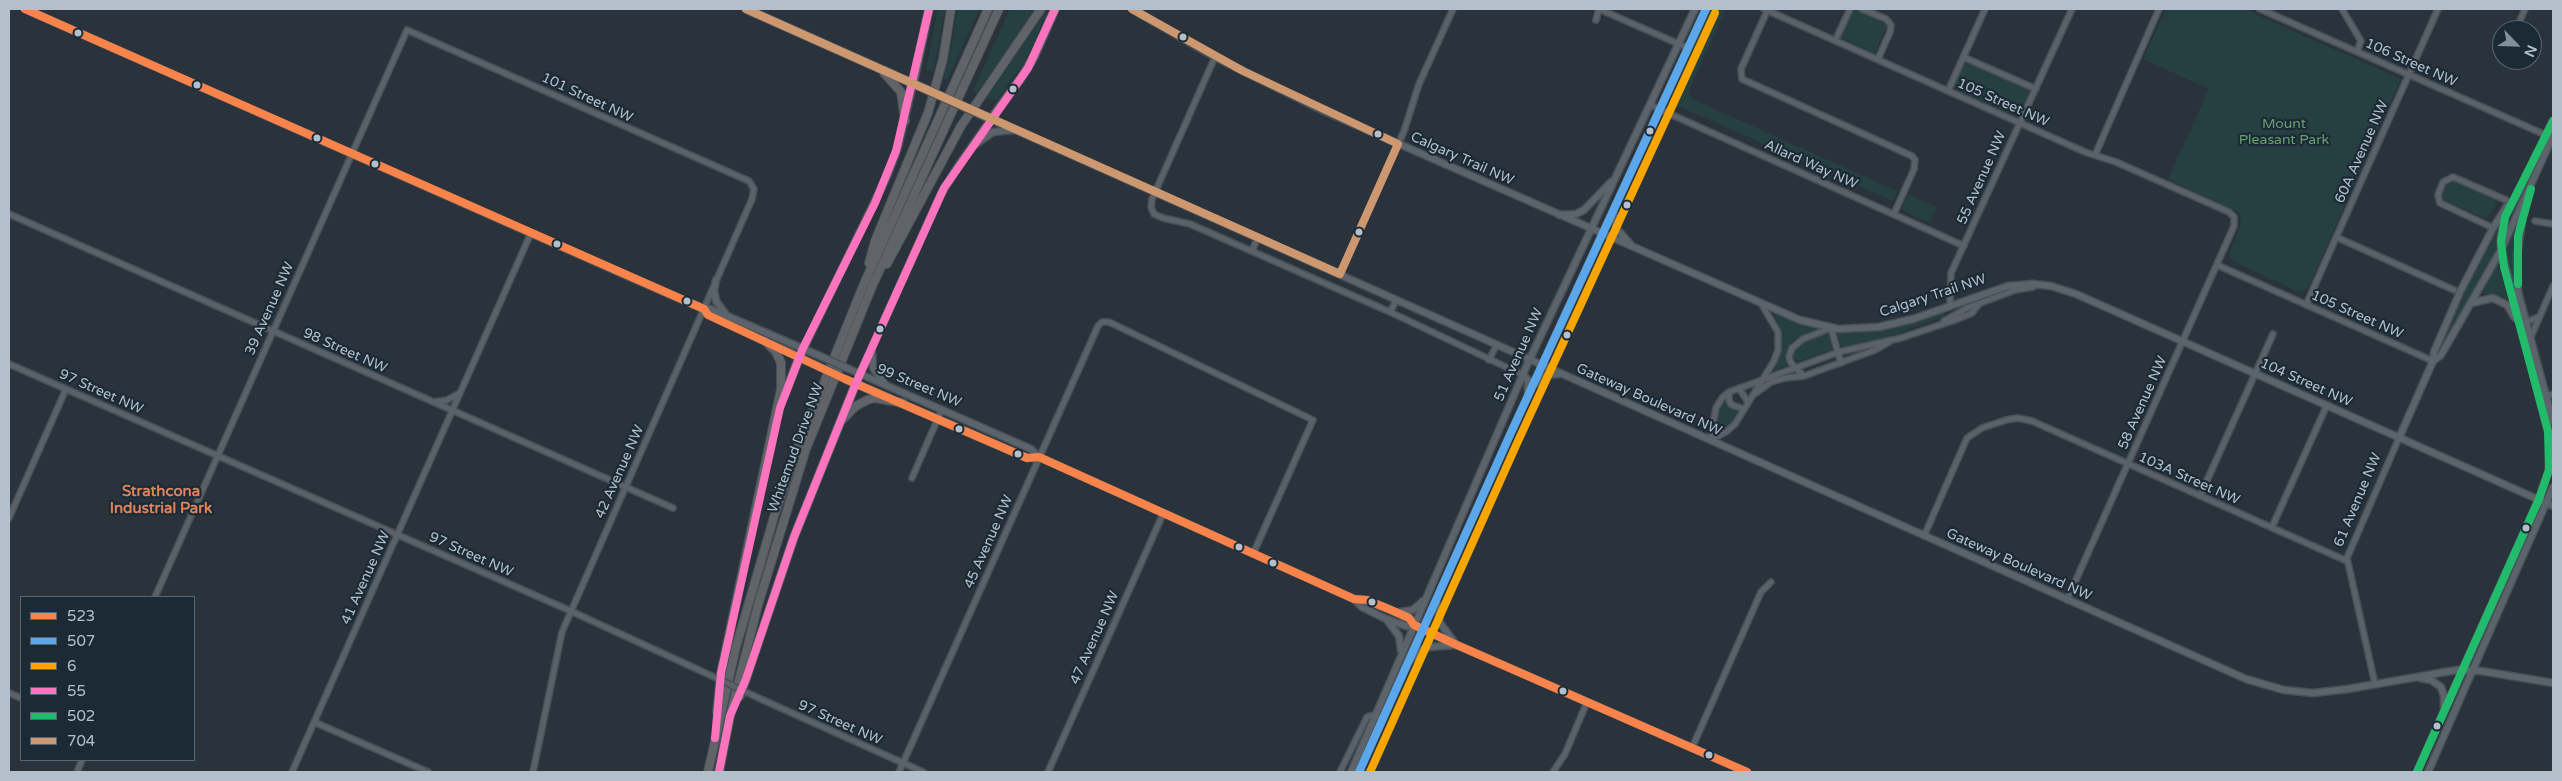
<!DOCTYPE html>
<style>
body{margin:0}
#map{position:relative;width:2562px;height:781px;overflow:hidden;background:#2a333b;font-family:"Varela Round",sans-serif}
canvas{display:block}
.frame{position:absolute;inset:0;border:10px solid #b3c0cc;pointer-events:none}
.legend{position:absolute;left:20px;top:596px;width:175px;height:165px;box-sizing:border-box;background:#1c2a36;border:1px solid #586672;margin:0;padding:6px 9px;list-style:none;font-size:15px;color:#b3c0cc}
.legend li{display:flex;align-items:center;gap:10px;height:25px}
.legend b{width:25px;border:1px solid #586672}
.north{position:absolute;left:2492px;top:20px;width:50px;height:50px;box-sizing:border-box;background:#1c2a36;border:1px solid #586672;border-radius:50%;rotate:114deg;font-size:14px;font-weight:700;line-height:20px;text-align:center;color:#b3c0cc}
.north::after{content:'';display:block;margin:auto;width:18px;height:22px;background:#838f99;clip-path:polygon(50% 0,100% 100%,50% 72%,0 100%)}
</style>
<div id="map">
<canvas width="2562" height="781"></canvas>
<div class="frame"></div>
<ul class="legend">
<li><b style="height:6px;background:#f8844c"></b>523</li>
<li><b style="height:6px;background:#5aa8eb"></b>507</li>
<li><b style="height:6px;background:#f7a600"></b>6</li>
<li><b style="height:6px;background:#fc73be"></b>55</li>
<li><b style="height:6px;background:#20bc6c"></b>502</li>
<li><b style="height:6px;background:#cd976f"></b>704</li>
</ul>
<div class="north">N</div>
</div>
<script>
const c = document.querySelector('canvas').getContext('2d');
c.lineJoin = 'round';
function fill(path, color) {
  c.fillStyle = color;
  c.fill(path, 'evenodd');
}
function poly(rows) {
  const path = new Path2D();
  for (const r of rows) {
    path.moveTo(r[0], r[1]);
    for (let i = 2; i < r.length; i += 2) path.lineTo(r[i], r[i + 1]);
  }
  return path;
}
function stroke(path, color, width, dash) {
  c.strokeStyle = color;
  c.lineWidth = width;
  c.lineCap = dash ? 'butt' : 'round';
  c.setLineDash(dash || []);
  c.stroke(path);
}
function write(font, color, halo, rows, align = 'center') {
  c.font = font + ' "Varela Round",sans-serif';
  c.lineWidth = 4.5;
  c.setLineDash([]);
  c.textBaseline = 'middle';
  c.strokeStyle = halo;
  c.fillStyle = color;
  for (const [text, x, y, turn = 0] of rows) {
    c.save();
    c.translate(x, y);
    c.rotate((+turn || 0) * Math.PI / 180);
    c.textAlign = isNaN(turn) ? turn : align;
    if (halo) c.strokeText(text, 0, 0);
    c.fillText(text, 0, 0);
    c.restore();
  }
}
fill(poly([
 [938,9,945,9,933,72,926,70],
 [957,9,979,9,948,79,943,80,952,45],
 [1010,9,1036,9,977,93,973,91],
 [1710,9,1726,9,1689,90,1692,99,1897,191,1893,201,1669,102],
 [2166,9,2244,9,2401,79,2308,288,2299,292,2232,261,2229,254,2241,224,2240,213,2168,179,2209,89,2143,59],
 [1047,10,1031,52,997,100,986,99],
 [1856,10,1887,25,1875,53,1841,38,1851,12],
 [1968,63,2029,90,2029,94,2019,117,1956,90,1954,86,1964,64],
 [2453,181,2495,200,2497,203,2487,219,2444,201,2442,193,2446,186],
 [1908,194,1937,207,1930,223,1904,211,1902,208],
 [2497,228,2496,253,2439,350,2472,277],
 [2516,228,2513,261,2517,305,2504,253],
 [2496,264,2498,265,2508,300,2500,296,2482,293],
 [1944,309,1945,316,1882,339,1844,347,1837,343,1836,333,1868,331],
 [1774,313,1817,329,1793,340,1787,350,1786,366,1774,371,1782,339],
 [1826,334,1831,336,1835,347,1833,349,1799,361,1792,358,1793,350,1800,342],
 [1722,400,1739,413,1730,425,1721,430,1714,426,1714,417]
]), '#264041');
const minor = poly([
 [1599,9,1688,48],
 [1764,9,2085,152,2116,162,2168,185,2229,212,2234,217,2234,226,2067,600],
 [1768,9,1741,69,1742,79,1912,156,1915,160,1914,169,1894,214],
 [1862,9,1886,19,1891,25,1890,32,1878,59],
 [2260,9,2548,136],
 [2342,9,2361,41,2357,51],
 [1596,20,1599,9],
 [2516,30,2525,9],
 [1835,41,1850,9],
 [1215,57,1152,199,1151,207,1154,214,1163,218,1190,224,1390,312,1523,375],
 [1963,57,2036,89],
 [1948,91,1985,9],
 [1650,105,1964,246],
 [2095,155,2159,9],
 [9,214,673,508],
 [2535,221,2553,224],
 [2489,226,2440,203,2438,195,2443,182,2453,177,2506,200],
 [2336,237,2454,290],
 [1252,251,1258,237],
 [2217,265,2433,361],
 [1340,274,1404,131,1419,84,1453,9],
 [1950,305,1951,273,2072,9],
 [2306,305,2438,9],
 [1390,312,1396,301],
 [1944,321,1967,308,2015,290,2033,287],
 [2523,323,2539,317],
 [2530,339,2553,286],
 [1489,360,1496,346],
 [9,364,564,608,699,670],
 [1804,376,1791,363,1789,357,1792,348,1803,339,1831,328,1841,363],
 [1739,388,1748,402],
 [1729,393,1729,401,1732,405,1744,409],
 [1756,393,1771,382,1785,378,1804,376,1875,350,1889,342],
 [2543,397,2553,394],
 [435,402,447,400,460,393],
 [1710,440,1716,408,1722,398,1729,392,1839,352,1901,338,1955,320,1972,313,1978,305],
 [1710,440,1726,432,1735,424,1774,361,1778,350,1778,332,1762,305],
 [912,478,942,409],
 [2200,496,2273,334],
 [9,518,66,389],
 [2272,527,2327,405],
 [1924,536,1967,438,1982,428,2006,420,2018,418,2032,421,2347,561],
 [155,597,407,30,749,181,754,189,752,199,562,632,533,772],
 [2375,684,2347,558,2399,438],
 [9,693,21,698],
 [763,700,923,772],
 [314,722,428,772],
 [1692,748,1761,592,1771,582],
 [77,772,82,760],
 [292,772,531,233],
 [899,772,1098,326,1102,322,1109,322,1313,420,1253,554],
 [1048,772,1163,514],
 [1340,772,1367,717,1375,715,1383,719],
 [1553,772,1565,754,1587,702]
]);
const major = poly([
 [25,9,634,279,704,309,711,309,820,356],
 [1132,9,1215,57,1324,111,1800,320,1838,329,1879,327,1913,319,2008,286,2033,284,2051,286,2076,294,2553,506],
 [976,144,993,132,1013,130],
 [2525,179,2553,121],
 [2523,213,2517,256,2518,292,2553,422],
 [1614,214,1616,228,1631,245],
 [1559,215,1576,214,1584,210,1611,182],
 [716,280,714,290,716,301,725,313],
 [2471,303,2493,298,2507,305,2515,318],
 [704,309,708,315,816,365],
 [872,352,873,368,884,383],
 [799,358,888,174,898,147,913,84],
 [2433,361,2441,355,2501,250,2553,136],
 [849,369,1031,449,1039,457,1354,599,1362,607,1384,618,1406,626,1414,625],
 [1523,375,1528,380,1528,393],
 [845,379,1027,458,1039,457],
 [856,383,940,196,958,166,991,119,2246,679,2284,690,2313,693,2348,689,2457,670,2481,671,2553,683],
 [1535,384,1546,375,1559,374],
 [2399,438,2433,361,2434,352,2460,292,2493,228,2507,206],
 [1354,599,1367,600,1391,610,1409,618,1414,625,1457,645,1747,772],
 [1437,603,1440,623,1454,642],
 [1400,612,1413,610,1423,601],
 [1387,620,1399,636,1401,650],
 [1412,659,1421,650,1429,647,1455,645],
 [2420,678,2431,680,2441,687,2444,696,2444,708],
 [1351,772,1527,365,1695,9],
 [1359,772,1509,437,1706,9],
 [2417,772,2539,499,2549,470,2550,448,2548,431,2501,250,2501,236,2505,217,2526,177],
 [2428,772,2553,487]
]);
const highway = poly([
 [746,9,923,88],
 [884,73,901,92,905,121],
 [913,84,929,9],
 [982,115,991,119,1021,78,1034,57,1055,9],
 [869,263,875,241,928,113,943,59,951,9],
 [887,264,961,126,1041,9],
 [784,396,799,358],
 [842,420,856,406,867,400,875,398,903,403],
 [740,696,794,537,856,383],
 [717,712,721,673,781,389,781,363,776,352,765,341],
 [708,772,736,647,776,510,798,447,863,286,988,9],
 [719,772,730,716,758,605,806,449,871,289,999,9]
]);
stroke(minor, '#484f55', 8);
stroke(major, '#475057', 9);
stroke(highway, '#474f56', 10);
stroke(minor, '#5a6168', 5);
stroke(major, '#5d636a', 6);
stroke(highway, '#606468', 8);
const minorBridge = poly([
 [699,670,763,700]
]);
const majorBridge = poly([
 [820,356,849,369],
 [816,365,845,379]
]);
const highwayBridge = poly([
 [923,88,982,115]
]);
stroke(minorBridge, '#484f55', 8, []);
stroke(majorBridge, '#475057', 9, []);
stroke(highwayBridge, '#474f56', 10, []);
stroke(minorBridge, '#5a6168', 5);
stroke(majorBridge, '#5d636a', 6);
stroke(highwayBridge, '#606468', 8);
stroke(poly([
 [25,9,704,309,708,315,845,379,1027,458,1039,457,1354,599,1367,600,1391,610,1409,618,1414,625,1457,645,1747,772]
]), '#f8844c', 8);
stroke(poly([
 [1359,772,1509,437,1706,9]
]), '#5aa8eb', 8);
stroke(poly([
 [1370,772,1518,441,1715,13]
]), '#f7a600', 8);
stroke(poly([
 [715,738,721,673,780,408,803,348,875,203,896,151,929,9],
 [719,772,730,716,746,679,794,537,856,383,944,188,1028,68,1055,9]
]), '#fc73be', 8);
stroke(poly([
 [2518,284,2518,236,2531,189],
 [2417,772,2539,499,2549,470,2548,431,2504,267,2501,242,2505,217,2553,121]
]), '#20bc6c', 8);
stroke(poly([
 [746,9,1340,274,1398,144,1243,71,1132,9]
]), '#cd976f', 8);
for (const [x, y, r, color] of [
 [78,33,4.5,"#b3c0cc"],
 [1183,37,4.5,"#b3c0cc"],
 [197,85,4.5,"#b3c0cc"],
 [1013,89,4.5,"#b3c0cc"],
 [1650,131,4.5,"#b3c0cc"],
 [1378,134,4.5,"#b3c0cc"],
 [317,138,4.5,"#b3c0cc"],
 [375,164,4.5,"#b3c0cc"],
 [1627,205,4.5,"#b3c0cc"],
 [1359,232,4.5,"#b3c0cc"],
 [557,244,4.5,"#b3c0cc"],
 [687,301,4.5,"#b3c0cc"],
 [880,329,4.5,"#b3c0cc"],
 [1567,335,4.5,"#b3c0cc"],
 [959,429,4.5,"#b3c0cc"],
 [1018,454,4.5,"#b3c0cc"],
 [2526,528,4.5,"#b3c0cc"],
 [1239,547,4.5,"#b3c0cc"],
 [1273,563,4.5,"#b3c0cc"],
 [1372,602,4.5,"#b3c0cc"],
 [1563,691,4.5,"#b3c0cc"],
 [2437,726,4.5,"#b3c0cc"],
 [1709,755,4.5,"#b3c0cc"]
]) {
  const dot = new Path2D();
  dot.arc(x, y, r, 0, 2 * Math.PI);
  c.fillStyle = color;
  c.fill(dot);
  stroke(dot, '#1c2a36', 2);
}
write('14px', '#b3c0cc', '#1c2a36', [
 ["106 Street NW",2411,63,24],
 ["101 Street NW",587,98,25],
 ["105 Street NW",2003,103,24],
 ["60A Avenue NW",2362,152,-66],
 ["Calgary Trail NW",1462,159,24],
 ["Allard Way NW",1811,165,24],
 ["55 Avenue NW",1982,178,-66],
 ["Calgary Trail NW",1933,296,-18],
 ["39 Avenue NW",270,309,-66],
 ["105 Street NW",2357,315,24],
 ["98 Street NW",345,351,24],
 ["51 Avenue NW",1519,355,-66],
 ["104 Street NW",2306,383,24],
 ["99 Street NW",919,386,23],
 ["97 Street NW",101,392,24],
 ["Gateway Boulevard NW",1649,400,24],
 ["58 Avenue NW",2143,403,-66],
 ["Whitemud Drive NW",796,448,-70],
 ["42 Avenue NW",620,472,-66],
 ["103A Street NW",2189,479,24],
 ["61 Avenue NW",2358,500,-67],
 ["45 Avenue NW",989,542,-66],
 ["97 Street NW",471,555,24],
 ["Gateway Boulevard NW",2019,565,24],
 ["41 Avenue NW",366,578,-66],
 ["47 Avenue NW",1095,638,-66],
 ["97 Street NW",840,723,24]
]);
write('14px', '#689f6e', '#1c2a36', [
 ["Mount",2284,124],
 ["Pleasant Park",2284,140]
]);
write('bold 15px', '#df845b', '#1c2a36', [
 ["Strathcona",161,492],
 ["Industrial Park",161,509]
]);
</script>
